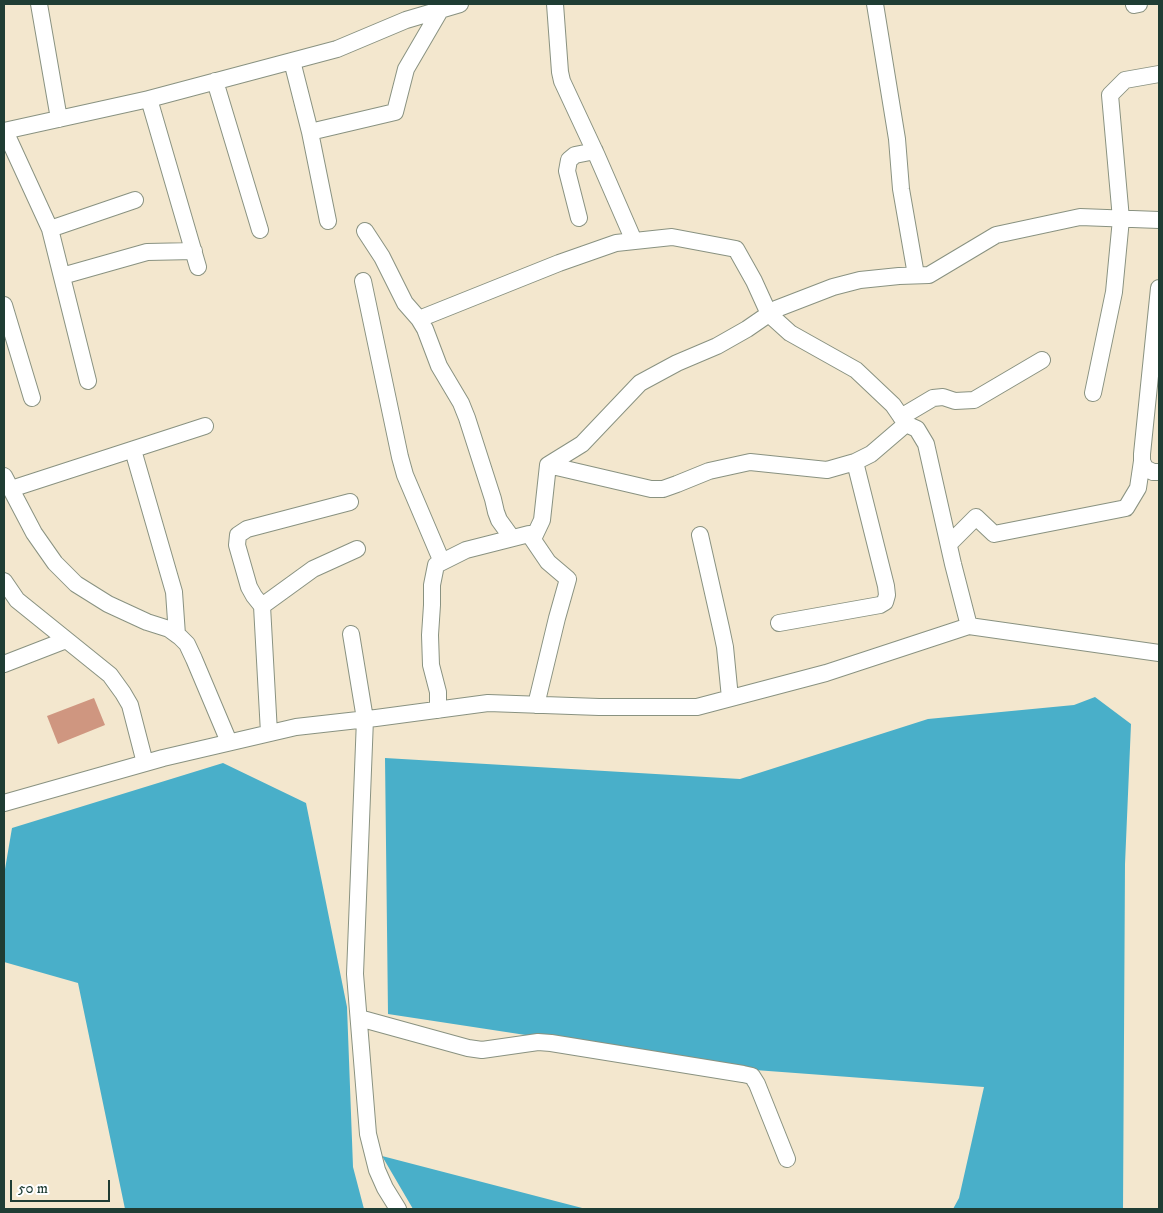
<!DOCTYPE html>
<style>
body{margin:0}
#map{position:relative;width:1163px;height:1213px;overflow:hidden;background:#f3e7ce;font-family:"IM FELL DW Pica",serif}
canvas{display:block}
.frame{position:absolute;inset:0;border:5px solid #1f3d34;pointer-events:none}
.scale{position:absolute;left:10px;top:1180px;width:100px;height:22px;box-sizing:border-box;border:2px solid #1f3d34;border-top:0;padding-left:6px;font-size:15px;line-height:18px;white-space:nowrap;color:#1f3d34;-webkit-text-stroke:4px #fff;paint-order:stroke}
</style>
<div id="map">
<canvas width="1163" height="1213"></canvas>
<div class="frame"></div>
<div class="scale">50 m</div>
</div>
<script>
const c = document.querySelector('canvas').getContext('2d');
c.lineJoin = 'round';
function fill(path, color) {
  c.fillStyle = color;
  c.fill(path, 'evenodd');
}
function poly(rows) {
  const path = new Path2D();
  for (const r of rows) {
    path.moveTo(r[0], r[1]);
    for (let i = 2; i < r.length; i += 2) path.lineTo(r[i], r[i + 1]);
  }
  return path;
}
function stroke(path, color, width, dash) {
  c.strokeStyle = color;
  c.lineWidth = width;
  c.lineCap = dash ? 'butt' : 'round';
  c.setLineDash(dash || []);
  c.stroke(path);
}
fill(poly([
 [1095,697,1131,724,1125,864,1123,1209,953,1209,959,1198,984,1087,755,1070,388,1014,385,758,740,779,928,719,1074,705],
 [223,763,306,803,347,1007,353,1167,364,1209,125,1209,78,983,4,962,4,875,12,828],
 [382,1156,586,1209,413,1209]
]), '#49afc9');
fill(poly([
 [94,698,105,725,58,744,47,716]
]), '#cf9680');
const minor = poly([
 [39,4,59,119],
 [555,4,560,72,562,81,597,156,634,241],
 [875,4,897,139,901,189,916,275],
 [1134,5,1139,4],
 [292,61,310,132,395,112,406,69,441,9],
 [215,81,260,230],
 [149,99,198,267],
 [4,131,149,99,337,49,406,20,460,4],
 [5,131,50,229,88,381],
 [310,132,328,221],
 [579,218,567,171,569,160,575,155,595,151],
 [50,229,135,200],
 [365,231,382,257,405,303,419,319,425,329,439,366,461,403,467,418,493,499,496,512,499,520,512,538],
 [62,276,147,252,194,251],
 [363,281,400,457,405,475,442,562],
 [1159,288,1142,454,1142,461,1145,468,1153,472,1159,472],
 [4,305,32,398],
 [419,319,559,263,616,243,672,237,736,249,754,281,769,314,790,333,856,370,893,405,906,424,871,454,855,462,827,470,750,462,709,471,677,484,663,489,651,489,548,465],
 [1093,393,1114,292,1121,219,1110,95,1125,80,1159,74],
 [901,417,933,398,943,397,955,401,974,400,1042,360],
 [906,424,917,429,926,444,953,564,969,626],
 [133,450,174,592,177,635],
 [4,476,34,533,55,563,76,584,108,604,147,622,169,629,180,637,187,644,194,659,229,742],
 [11,489,205,426],
 [700,535,721,628,725,647,730,698],
 [533,539,542,520,548,465,582,444,640,383,677,363,717,346,747,329,776,309,833,287,860,280,899,276,929,275,996,235,1080,217,1159,220],
 [949,544,976,517,994,534,1126,508,1138,488,1142,461],
 [4,581,17,600,110,675,123,693,130,705,145,763],
 [262,606,254,596,249,587,237,545,238,535,247,529,350,502],
 [779,623,880,605,885,602,887,595,886,586,855,462],
 [351,634,365,719,355,974,368,1134,377,1170,385,1188,398,1209],
 [4,664,66,640],
 [438,710,438,692,431,665,430,635,432,605,432,585,436,565,466,550,529,534,548,562,568,579,557,618,536,705],
 [269,733,262,606,313,569,357,549],
 [4,803,163,758,296,727,376,718,488,703,599,707,697,707,826,673,969,626,1159,653],
 [359,1018,468,1048,482,1050,538,1042,551,1043,743,1074,752,1076,757,1084,787,1159]
]);
stroke(minor, '#899281', 18);
stroke(minor, '#fff', 16);
</script>
